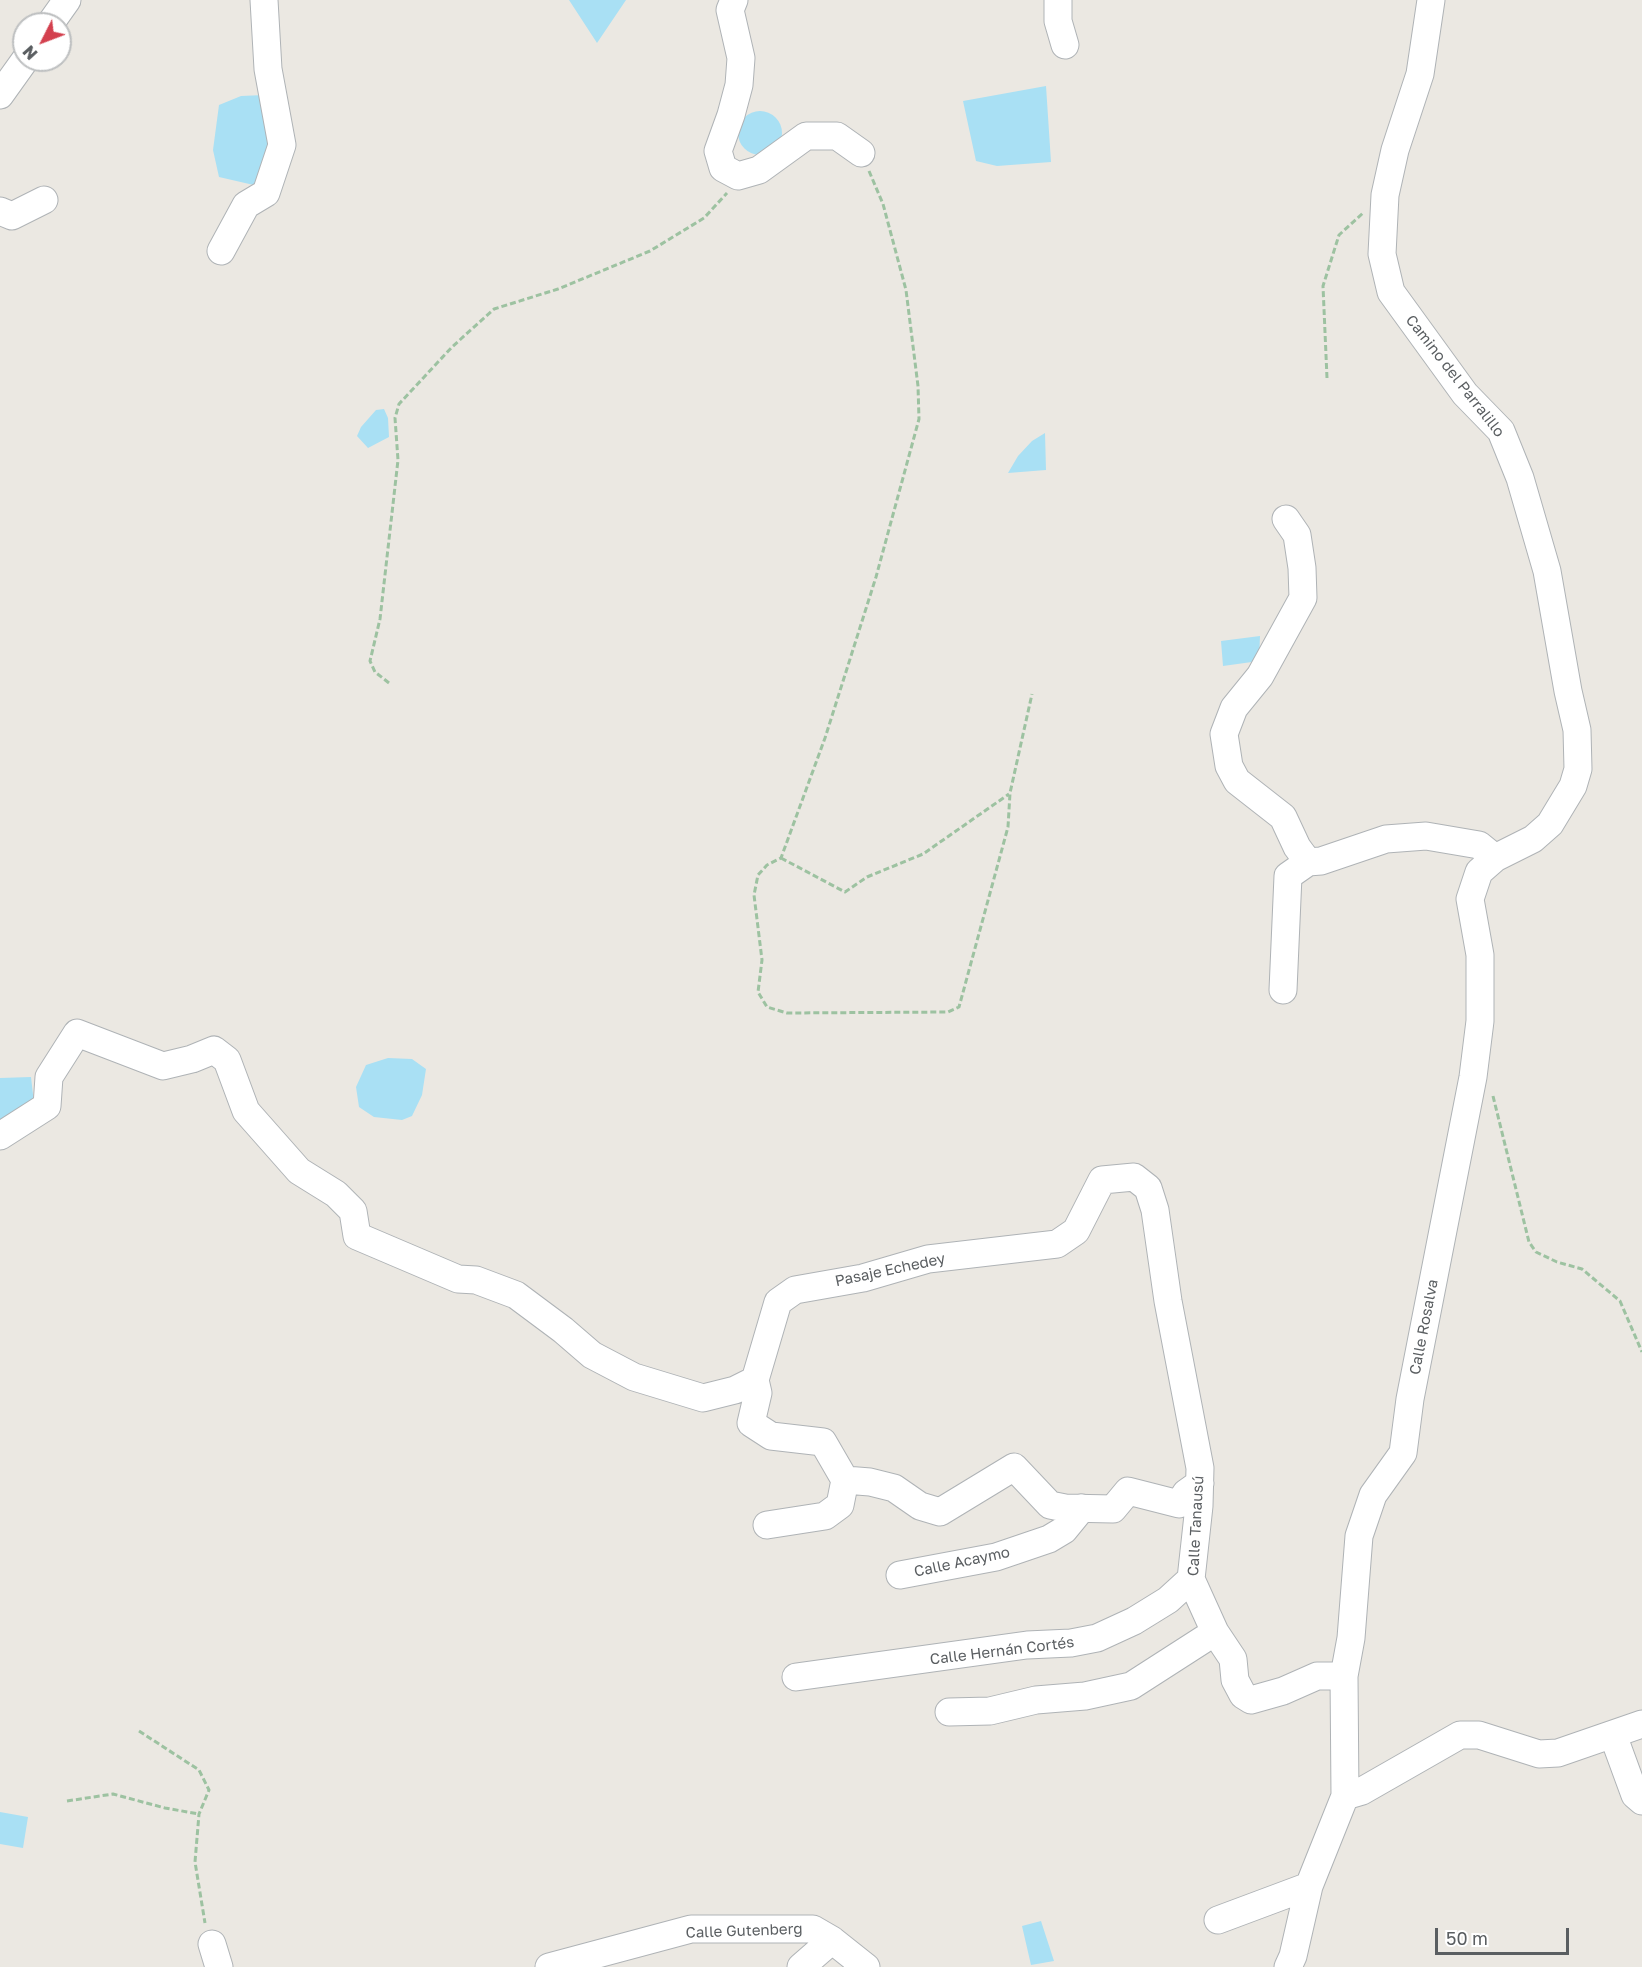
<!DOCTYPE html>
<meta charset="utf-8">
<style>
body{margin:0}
#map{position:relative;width:1642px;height:1967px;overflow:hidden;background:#ebe8e2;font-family:"Golos Text",sans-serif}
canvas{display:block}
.north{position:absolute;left:12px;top:12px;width:60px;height:60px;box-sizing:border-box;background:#fff;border:2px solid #bdbfc0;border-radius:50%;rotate:228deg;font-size:16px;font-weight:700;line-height:24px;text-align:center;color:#5a5e61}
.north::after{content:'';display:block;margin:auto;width:21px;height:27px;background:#d3404e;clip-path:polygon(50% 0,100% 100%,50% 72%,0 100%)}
.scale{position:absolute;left:1435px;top:1928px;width:134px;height:27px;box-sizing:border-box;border:3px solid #5a5e61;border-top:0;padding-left:8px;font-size:18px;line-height:21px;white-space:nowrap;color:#5a5e61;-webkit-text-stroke:4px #fff;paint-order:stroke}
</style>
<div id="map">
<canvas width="1642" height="1967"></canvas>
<div class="north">N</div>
<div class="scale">50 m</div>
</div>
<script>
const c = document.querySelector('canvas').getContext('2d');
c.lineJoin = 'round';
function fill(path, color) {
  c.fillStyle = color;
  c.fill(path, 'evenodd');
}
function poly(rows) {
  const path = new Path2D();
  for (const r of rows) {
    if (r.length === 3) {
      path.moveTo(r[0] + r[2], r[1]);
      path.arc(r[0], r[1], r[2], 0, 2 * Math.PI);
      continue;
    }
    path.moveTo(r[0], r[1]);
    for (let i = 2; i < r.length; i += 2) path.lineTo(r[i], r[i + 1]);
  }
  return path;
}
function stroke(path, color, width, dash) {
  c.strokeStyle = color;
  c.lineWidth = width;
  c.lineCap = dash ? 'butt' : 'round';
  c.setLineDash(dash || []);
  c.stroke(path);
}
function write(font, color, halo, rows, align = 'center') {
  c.font = font + ' "Golos Text",sans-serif';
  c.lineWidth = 5;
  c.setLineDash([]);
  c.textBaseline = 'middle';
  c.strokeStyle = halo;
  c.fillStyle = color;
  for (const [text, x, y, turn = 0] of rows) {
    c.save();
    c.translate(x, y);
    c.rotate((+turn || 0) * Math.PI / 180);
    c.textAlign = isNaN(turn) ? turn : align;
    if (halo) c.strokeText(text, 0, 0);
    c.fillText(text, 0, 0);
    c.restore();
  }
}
fill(poly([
 [569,0,626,0,597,43],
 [1046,86,1051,162,997,166,976,161,963,101],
 [264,95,272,145,258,186,219,177,213,150,219,105,241,96],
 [760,133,22],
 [384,409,388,418,389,437,368,448,357,436,361,427,376,410],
 [1045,433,1046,470,1008,473,1018,456,1032,441],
 [1260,636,1259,661,1223,666,1221,641],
 [388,1058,412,1059,426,1069,422,1095,412,1116,402,1120,374,1117,359,1107,356,1087,366,1065],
 [31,1077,34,1103,0,1125,0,1078],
 [0,1812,28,1817,23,1848,0,1844],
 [1041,1921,1054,1961,1031,1965,1022,1926]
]), '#a9e0f4');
const minor = poly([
 [734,0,730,10,741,58,739,85,731,115,718,151,723,168,738,176,759,170,806,136,837,136,861,153],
 [1058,0,1058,21,1065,45],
 [50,24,67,0],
 [0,95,25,60],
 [0,211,12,216,44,200],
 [221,251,246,205,266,193,282,145,268,69,264,0],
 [1286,519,1297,535,1302,568,1303,598,1260,676,1234,708,1224,734,1229,766,1237,781,1283,817,1297,847,1308,862],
 [1283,990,1288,876,1308,862,1321,861,1386,839,1426,836,1479,845,1495,858],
 [0,1136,47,1106,49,1077,77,1033,163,1066,192,1059,214,1050,227,1060,246,1111,299,1171,336,1194,353,1211,357,1236,458,1279,476,1280,516,1295,563,1330,592,1355,634,1377,703,1398,735,1390,755,1380,778,1302,795,1290,863,1278,928,1259,1057,1244,1076,1231,1102,1180,1134,1177,1148,1188,1155,1210,1168,1301,1200,1468,1199,1506,1191,1579,1215,1632,1233,1659,1235,1680,1243,1695,1251,1700,1283,1691,1317,1676,1344,1676],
 [755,1380,758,1393,751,1423,771,1436,823,1442,845,1480,870,1482,894,1488,920,1506,940,1512,1014,1467,1050,1505,1065,1508,1113,1509,1128,1491,1179,1504,1186,1493,1200,1483],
 [767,1525,825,1516,840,1505,845,1480],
 [900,1575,996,1557,1049,1539,1064,1530,1082,1508],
 [796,1677,1027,1645,1071,1643,1097,1638,1134,1621,1168,1600,1191,1579],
 [949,1712,990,1711,1036,1700,1085,1696,1131,1686,1215,1632],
 [1613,1735,1635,1795,1642,1801],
 [1345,1796,1362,1791,1460,1735,1479,1735,1539,1754,1558,1753,1642,1724],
 [1218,1920,1309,1886],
 [212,1944,219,1967],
 [549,1967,691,1929,813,1929,832,1940],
 [801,1967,832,1940,866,1967],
 [1288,1967,1293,1956,1309,1886,1345,1796,1344,1676,1351,1638,1359,1536,1373,1495,1403,1453,1410,1399,1473,1077,1480,1021,1480,955,1470,899,1479,872,1495,858,1533,839,1550,824,1573,786,1578,769,1577,730,1568,691,1547,571,1520,478,1501,431,1465,394,1391,292,1382,254,1385,195,1395,150,1420,74,1431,0]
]);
stroke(minor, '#afb3b6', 29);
stroke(poly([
 [869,171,883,204,906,290,918,386,919,419,876,577,825,738,781,858,767,865,758,875,754,895,762,960,758,992,767,1007,787,1013,948,1012,959,1007,1008,827,1010,793,1032,694],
 [1327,378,1323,286,1339,235,1363,213],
 [389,683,375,672,370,661,380,619,398,460,395,418,399,404,452,347,494,309,558,289,650,251,704,218,727,193],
 [781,858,845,892,867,877,923,854,1009,794],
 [1493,1096,1529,1242,1536,1252,1557,1262,1582,1269,1620,1301,1642,1352],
 [139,1731,199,1770,209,1790,199,1814,195,1862,205,1923],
 [67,1801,113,1794,165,1808,199,1814]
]), '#9dc2a1', 3, [6, 3]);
stroke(minor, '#fff', 27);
write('15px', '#5a5e61', '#fff', [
 ["Camino del Parralillo",1455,376,52],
 ["Pasaje Echedey",890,1270,-12],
 ["Calle Rosalva",1424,1327,-79],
 ["Calle Tanausú",1196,1526,-87],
 ["Calle Acaymo",962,1562,-12],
 ["Calle Hernán Cortés",1002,1651,-7],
 ["Calle Gutenberg",744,1931,-2]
]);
</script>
